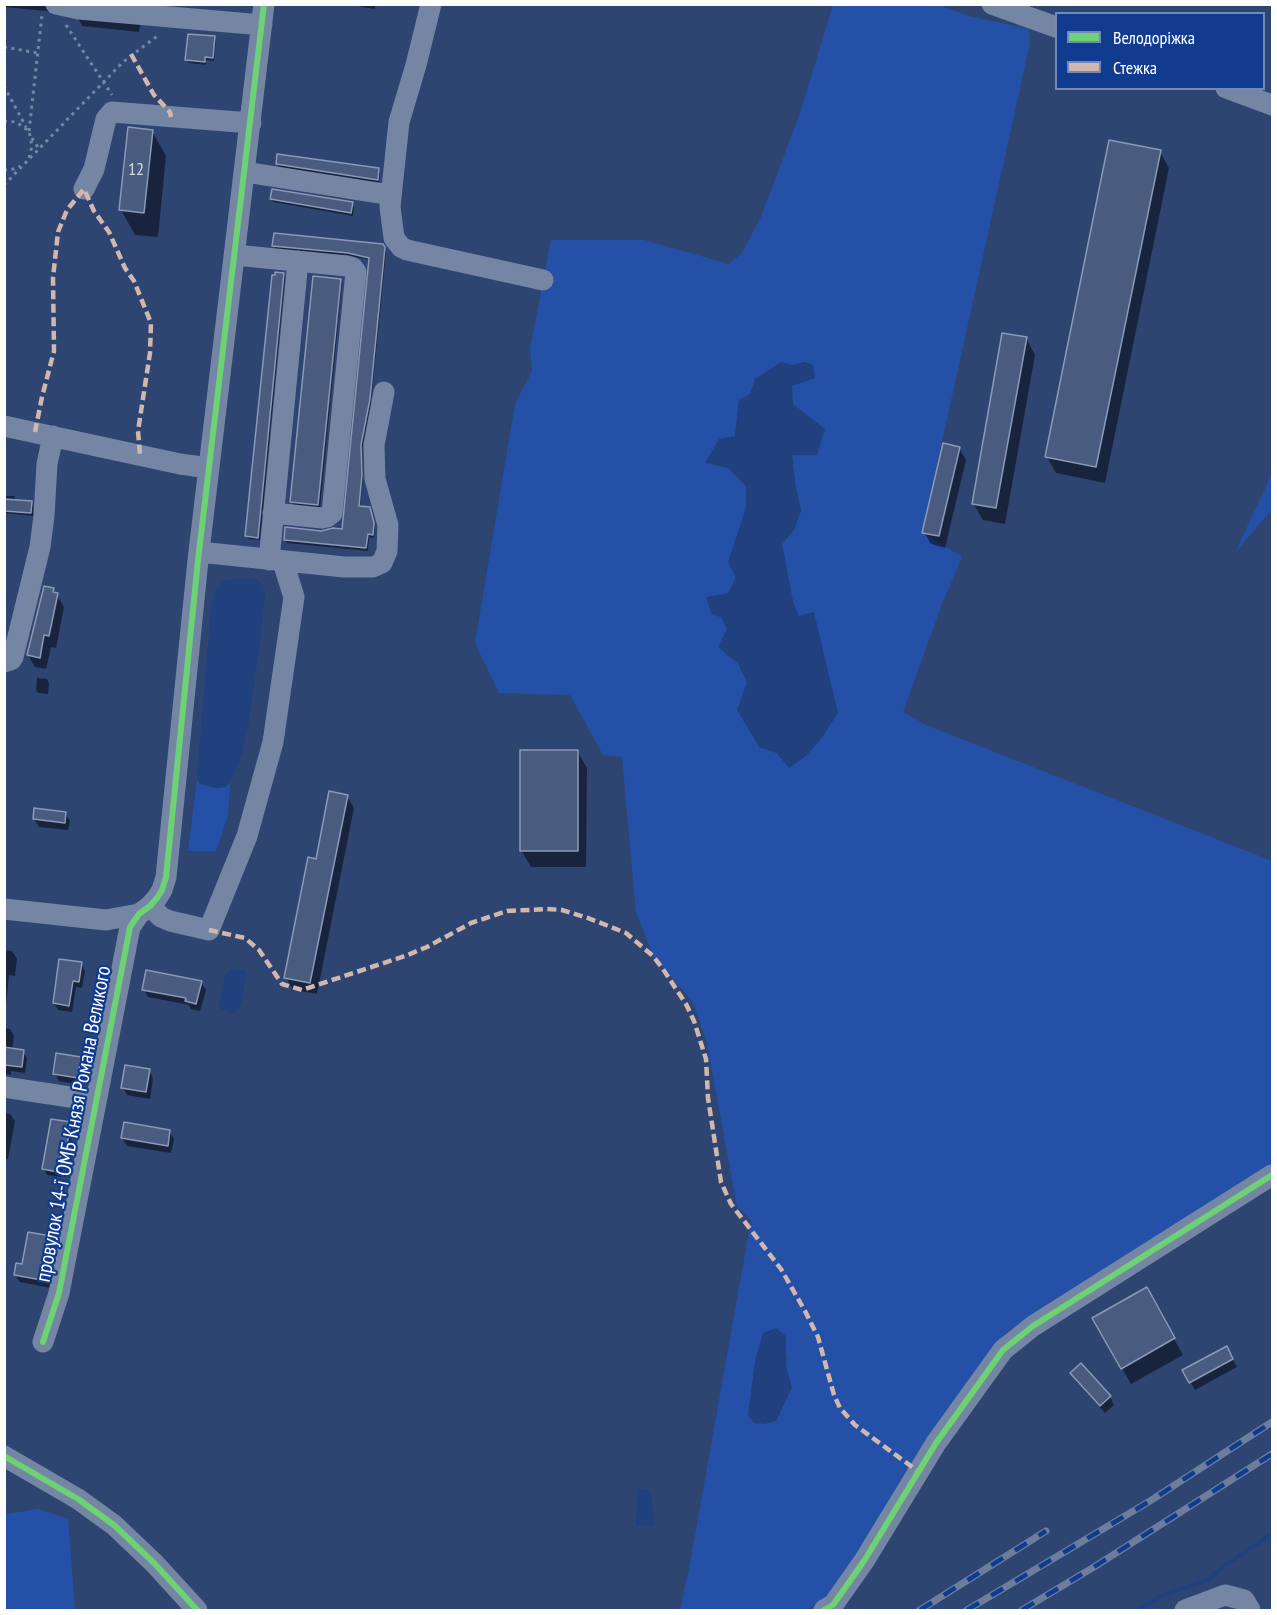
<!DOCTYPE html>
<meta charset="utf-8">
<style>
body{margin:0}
#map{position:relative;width:1277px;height:1615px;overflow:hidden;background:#2e4572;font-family:"PT Sans Narrow",sans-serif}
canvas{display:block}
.frame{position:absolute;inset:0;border:6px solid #fff;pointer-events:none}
.legend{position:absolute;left:1055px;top:12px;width:210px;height:78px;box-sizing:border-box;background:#113b8f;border:2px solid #7089bc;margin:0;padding:8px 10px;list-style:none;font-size:18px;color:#fff}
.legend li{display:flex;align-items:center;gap:12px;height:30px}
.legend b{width:30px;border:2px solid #7089bc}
</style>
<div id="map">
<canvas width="1277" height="1615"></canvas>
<div class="frame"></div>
<ul class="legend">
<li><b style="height:8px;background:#6cd273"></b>Велодоріжка</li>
<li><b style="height:8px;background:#d1b7ad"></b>Стежка</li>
</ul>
</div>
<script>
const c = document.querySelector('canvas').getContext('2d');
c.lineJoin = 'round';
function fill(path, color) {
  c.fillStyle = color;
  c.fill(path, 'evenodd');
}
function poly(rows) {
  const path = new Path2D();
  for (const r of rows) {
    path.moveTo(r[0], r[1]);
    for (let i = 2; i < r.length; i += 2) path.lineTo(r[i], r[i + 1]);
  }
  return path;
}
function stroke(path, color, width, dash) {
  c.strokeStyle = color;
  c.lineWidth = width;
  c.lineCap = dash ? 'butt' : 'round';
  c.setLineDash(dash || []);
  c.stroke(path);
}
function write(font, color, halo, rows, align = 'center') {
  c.font = font + ' "PT Sans Narrow",sans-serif';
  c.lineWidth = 4.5;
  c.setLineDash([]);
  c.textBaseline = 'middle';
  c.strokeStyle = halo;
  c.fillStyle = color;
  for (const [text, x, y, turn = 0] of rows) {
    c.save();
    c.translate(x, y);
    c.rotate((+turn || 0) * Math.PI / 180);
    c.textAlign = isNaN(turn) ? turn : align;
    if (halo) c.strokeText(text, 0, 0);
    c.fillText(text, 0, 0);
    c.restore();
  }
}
fill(poly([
 [833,5,939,5,969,16,1029,29,1030,43,922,532,962,557,942,604,903,712,926,725,1272,861,1272,1168,1032,1314,1005,1334,899,1498,829,1595,807,1610,680,1610,690,1564,751,1220,737,1207,707,1043,693,1002,653,956,636,912,622,757,603,755,570,695,499,693,475,643,515,404,532,371,530,349,551,240,644,240,729,264,742,253,761,217,800,113],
 [781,362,792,365,805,362,792,386,792,455,795,483,801,511,794,530,782,544,793,602,799,616,813,612,823,736,806,756,789,768,777,753,759,747,747,682,738,663,725,654,727,629,721,617,728,593,736,577,728,562,746,508,746,486,728,468,705,462,735,437,739,400,750,394],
 [763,1333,787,1356,786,1366,755,1361],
 [1272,474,1272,509,1235,553,1261,497],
 [197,780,203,785,216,788,225,787,230,783,228,815,216,851,188,851],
 [39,1509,68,1519,75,1610,5,1610,5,1514]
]), '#2451a7');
fill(poly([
 [781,362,792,365,805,362,813,365,815,378,792,386,793,404,825,429,817,455,792,455,795,483,801,511,794,530,782,544,793,602,799,616,814,612,838,713,823,736,806,756,789,768,777,753,759,747,737,710,747,682,738,663,718,647,727,629,721,617,712,615,706,597,728,593,736,578,728,562,746,508,746,486,728,468,705,463,719,439,735,436,739,400,750,394,755,379],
 [239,578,257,579,263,585,265,595,259,649,248,727,241,757,230,783,225,787,216,788,200,784,197,777,211,607,216,588,224,581],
 [231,968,244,970,247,974,240,1006,237,1011,233,1013,221,1009,219,1005,225,974],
 [776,1328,786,1336,786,1366,792,1388,776,1421,765,1424,754,1423,748,1415,755,1361,763,1333],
 [638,1488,650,1490,655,1524,636,1527]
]), '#21407e');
fill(poly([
 [4,4,140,4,142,8,139,32,82,26,76,14,4,7],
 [359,4,375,4,375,9,361,7],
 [214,38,216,41,214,61,206,60,206,65,189,63,187,60],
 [152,131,166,156,158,237,135,235,121,210],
 [1160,152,1169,168,1105,483,1056,473,1047,457],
 [277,164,379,170,380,173,379,183,279,167],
 [271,199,352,203,354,207,353,216,273,202],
 [274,246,382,246,386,252,371,403,362,449,363,479,360,508,371,512,375,528,374,538,369,537,368,551,287,543,285,540,321,532,344,531,370,260,351,256,276,249],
 [283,274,285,277,260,540,249,539,247,536],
 [340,280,342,283,320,508,294,505,292,502],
 [1026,338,1035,355,1005,524,983,520,973,503],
 [959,448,966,460,945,548,931,544,924,532],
 [4,496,14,496,16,501,31,502,33,506,33,516,4,513],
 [53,589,64,607,56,648,51,647,46,669,35,667,28,655],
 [37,678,47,679,49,683,48,694,38,693,36,690],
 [577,751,587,768,586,867,531,867,521,850],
 [347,796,354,808,317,994,293,990,286,977,317,860],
 [65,813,70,821,68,830,39,827,34,819],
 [4,950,12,951,17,959,15,976,9,975,6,1005],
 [81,964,85,971,82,988,76,987,72,1012,58,1010,54,1003],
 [201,982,206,990,200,1011,191,1009,189,1005,148,997,144,990],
 [4,1028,10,1029,14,1036,12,1050,23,1052,27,1058,25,1073,11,1071,11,1075,4,1074],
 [80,1058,84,1066,81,1085,59,1081,55,1073],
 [149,1070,153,1078,150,1099,127,1095,123,1088],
 [4,1113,10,1114,15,1121,8,1159,4,1158],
 [70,1124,73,1130,70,1150,66,1149,61,1177,47,1175,44,1169],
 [169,1131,174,1139,171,1153,127,1146,122,1138],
 [50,1237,55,1245,50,1273,53,1278,51,1288,20,1282,15,1275],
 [1146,1289,1183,1355,1131,1384,1094,1319],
 [1226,1348,1237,1367,1195,1390,1184,1371],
 [1080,1365,1110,1397,1114,1405,1105,1413,1076,1381,1072,1373]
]), '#0007');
stroke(poly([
 [1137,1610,1168,1593,1208,1580,1224,1566,1272,1534]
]), '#21407e', 4.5);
const building = poly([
 [188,34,215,36,213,58,205,57,205,62,185,60,188,34],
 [128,127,153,130,144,213,119,210,128,127],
 [1109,140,1161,150,1096,467,1045,457,1109,140],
 [277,154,379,168,378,180,276,164,277,154],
 [272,189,353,202,351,213,270,199,272,189],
 [274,233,383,244,385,247,370,399,361,445,362,475,359,506,370,507,374,523,373,535,368,534,366,548,284,540,285,527,321,531,333,528,342,529,369,258,348,253,272,246,274,233],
 [275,272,284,273,258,538,245,536,272,275,275,275,275,272],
 [313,276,341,279,318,505,290,502,313,276],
 [1002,333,1027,337,996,508,972,504,1002,333],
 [943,443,960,447,939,536,922,533,943,443],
 [4,499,32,501,31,513,4,511,4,499],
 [44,586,54,588,53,592,58,593,49,636,44,635,40,658,27,655,44,586],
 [520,750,578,750,578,851,520,851,520,750],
 [329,791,348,795,310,983,284,978,308,857,316,859,329,791],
 [34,808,66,812,65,823,33,819,34,808],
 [59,959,82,962,79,982,73,981,69,1006,53,1003,59,959],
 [146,970,202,981,196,1004,185,1001,186,998,142,990,146,970],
 [4,1047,24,1050,22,1067,4,1065,4,1047],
 [56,1053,81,1057,78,1078,53,1074,56,1053],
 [125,1065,150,1069,146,1092,121,1088,125,1065],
 [51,1119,71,1122,67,1145,63,1144,58,1172,42,1169,51,1119],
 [124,1122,170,1130,168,1146,121,1138,124,1122],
 [28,1232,51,1236,45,1268,49,1269,47,1281,14,1275,16,1263,22,1264,28,1232],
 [1147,1287,1175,1338,1121,1369,1092,1318,1147,1287],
 [1227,1346,1233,1359,1189,1383,1182,1370,1227,1346],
 [1081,1363,1111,1396,1100,1406,1070,1373,1081,1363]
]);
fill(building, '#495c80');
stroke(building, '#8a99b4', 1.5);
stroke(poly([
 [66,25,112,95],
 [4,47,38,53],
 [4,86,26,127],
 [4,121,16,122,29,131,32,146,29,158],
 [29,131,42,15],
 [32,138,39,149],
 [4,170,14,169,20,166],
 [4,185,123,62,160,34]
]), '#7586a5', 3, [3, 4.5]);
stroke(poly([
 [56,4,79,9,262,25],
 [431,4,416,65,399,122,390,207,394,238,401,247,407,250,543,280],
 [992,4,1056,27],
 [1226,88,1272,105],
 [245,172,391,195],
 [84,189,94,169,106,119,112,112,251,123],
 [235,255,347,266,353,268,356,272,332,513,327,517,322,518,273,513],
 [4,426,180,464,209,468],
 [199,552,344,567,373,567,382,563,387,551,388,525,375,479,374,445,384,392],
 [269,560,298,261],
 [4,662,11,660,13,657,40,547,44,516,47,464,53,436],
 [150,906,161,917,170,921,209,930,247,836,273,742,294,597,283,562],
 [4,909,106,920,139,914],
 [4,1087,96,1101],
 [43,1342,59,1293,130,927,139,914,150,906,157,898,162,890,166,877,198,560,264,4],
 [4,1456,78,1499,114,1525,154,1563,197,1610],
 [824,1610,833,1605,864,1561,936,1443,1003,1350,1033,1326,1272,1175],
 [1185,1610,1225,1595,1244,1600,1250,1610]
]), '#7586a5', 21);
const rail = poly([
 [920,1610,1046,1531],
 [967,1610,1150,1501,1272,1422],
 [1022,1610,1094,1567,1272,1454]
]);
stroke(rail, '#6c7d9d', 7);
stroke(rail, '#113b8f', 4.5, [14]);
stroke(poly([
 [131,54,154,95,170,112,171,117],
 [35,432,42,397,54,351,53,278,58,232,67,210,84,189,94,211,109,232,125,268,134,281,151,323,150,353,138,431,140,455],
 [209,930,245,938,259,950,282,984,302,990,405,956,427,947,471,923,507,911,547,909,562,910,588,918,626,933,653,956,663,969,686,1004,694,1021,706,1059,708,1098,721,1182,731,1204,781,1269,805,1311,818,1337,834,1395,840,1408,855,1425,919,1472]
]), '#d1b7ad', 4.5, [9, 4.5]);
stroke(poly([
 [43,1342,59,1293,130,927,139,914,150,906,157,898,162,890,166,877,198,560,264,4],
 [4,1456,78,1499,114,1525,154,1563,197,1610],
 [824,1610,833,1605,864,1561,936,1443,1003,1350,1033,1326,1272,1175]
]), '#6cd273', 6);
write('18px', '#d2d6df', null, [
 ["12",136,170]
]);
write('21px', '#fff', '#113b8f', [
 ["провулок 14-ї ОМБ Князя Романа Великого",74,1124,-79]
]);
</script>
